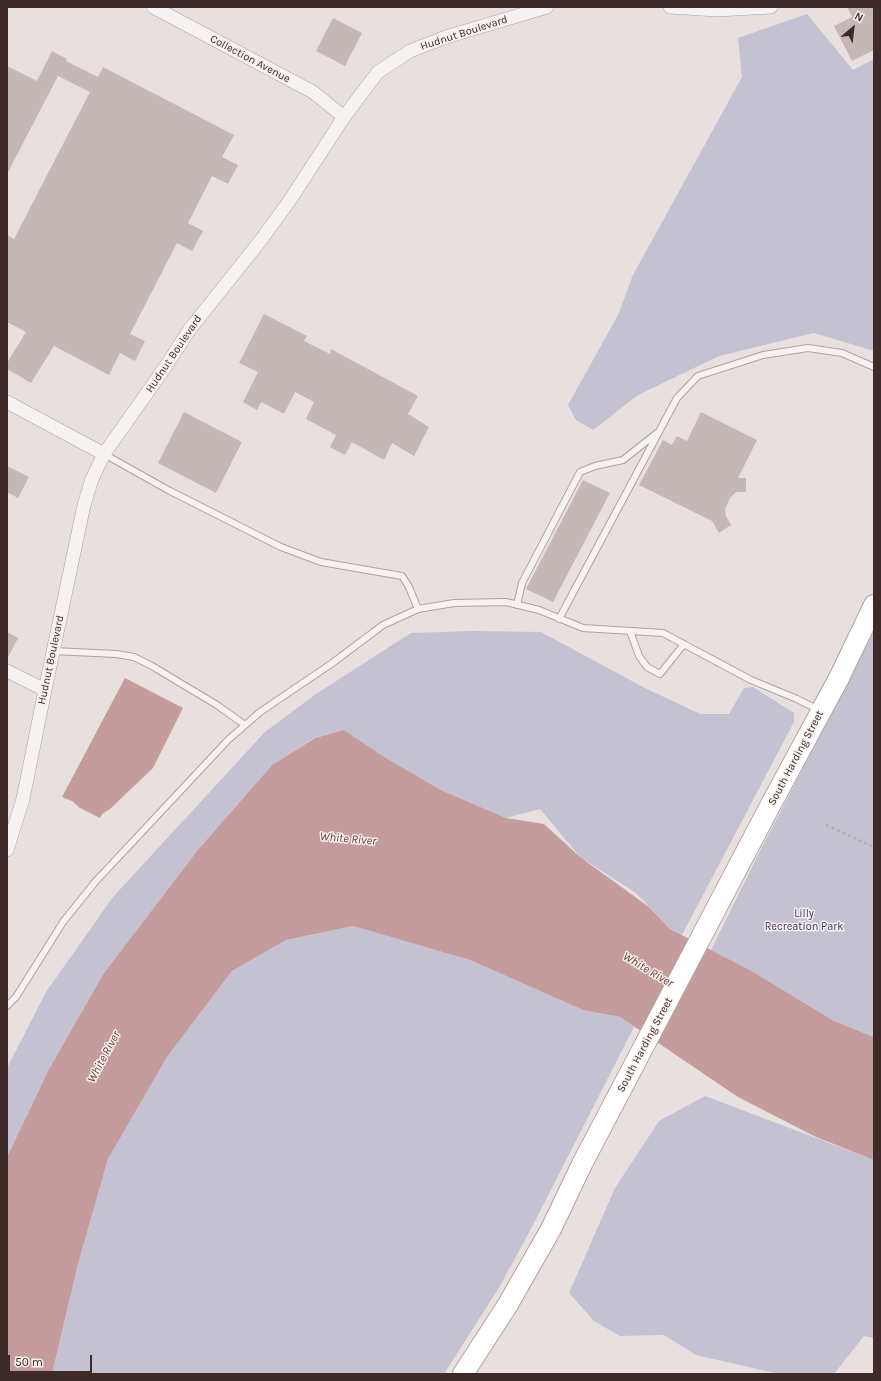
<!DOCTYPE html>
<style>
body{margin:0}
#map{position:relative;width:881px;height:1381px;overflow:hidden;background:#e7e0df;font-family:Karla,sans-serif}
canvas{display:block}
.frame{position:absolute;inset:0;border:8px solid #3e2b29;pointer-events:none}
.north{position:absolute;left:833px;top:8px;width:40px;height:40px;-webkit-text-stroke:3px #f5efef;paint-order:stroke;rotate:28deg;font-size:11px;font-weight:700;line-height:16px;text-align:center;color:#3e2b29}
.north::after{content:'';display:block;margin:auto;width:14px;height:18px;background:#3e2b29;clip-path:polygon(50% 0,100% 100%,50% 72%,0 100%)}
.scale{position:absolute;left:8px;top:1355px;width:84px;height:18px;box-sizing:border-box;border:2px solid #3e2b29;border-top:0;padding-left:5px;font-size:12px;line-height:14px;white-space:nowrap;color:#3e2b29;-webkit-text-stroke:3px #f5efef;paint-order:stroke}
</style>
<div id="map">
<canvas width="881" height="1381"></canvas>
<div class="frame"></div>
<div class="north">N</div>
<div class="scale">50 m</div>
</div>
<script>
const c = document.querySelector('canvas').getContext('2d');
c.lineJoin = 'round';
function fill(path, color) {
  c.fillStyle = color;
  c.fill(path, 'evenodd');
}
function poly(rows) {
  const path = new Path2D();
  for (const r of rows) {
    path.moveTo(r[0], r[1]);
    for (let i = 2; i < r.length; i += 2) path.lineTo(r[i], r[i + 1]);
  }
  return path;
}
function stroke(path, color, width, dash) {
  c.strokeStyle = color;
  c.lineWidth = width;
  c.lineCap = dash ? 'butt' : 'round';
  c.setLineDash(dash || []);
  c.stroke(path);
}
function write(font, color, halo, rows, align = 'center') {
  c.font = font + ' Karla,sans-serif';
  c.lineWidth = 3;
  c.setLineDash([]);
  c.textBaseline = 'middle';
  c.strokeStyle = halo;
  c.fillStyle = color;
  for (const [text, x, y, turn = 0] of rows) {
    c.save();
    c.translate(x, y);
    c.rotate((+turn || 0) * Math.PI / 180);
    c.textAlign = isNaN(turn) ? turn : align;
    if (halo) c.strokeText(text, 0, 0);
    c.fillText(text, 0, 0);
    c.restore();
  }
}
fill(poly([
 [807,14,853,70,874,59,874,351,814,333,719,356,638,395,593,430,576,420,568,405,618,315,633,275,742,77,738,38],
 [473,631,541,632,643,687,700,714,729,714,744,688,753,687,794,713,794,722,682,935,670,929,636,893,580,857,540,809,506,818,441,790,386,758,344,730,314,738,272,765,197,851,104,973,49,1069,7,1157,7,1068,46,992,113,897,265,732,316,694,411,633],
 [874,631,874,1037,834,1021,750,970,711,950,759,853],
 [353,926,470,960,583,1010,620,1017,634,1027,533,1225,500,1286,444,1374,52,1374,78,1264,108,1159,167,1057,232,971,286,940],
 [705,1096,874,1160,874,1338,864,1336,834,1374,779,1374,696,1355,664,1335,620,1336,594,1321,569,1293,615,1188,659,1121]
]), '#c4c1d1');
fill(poly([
 [125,678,183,708,153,768,110,809,102,814,100,818,80,808,72,801,62,797],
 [344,730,386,758,441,790,506,818,544,824,580,857,649,907,670,929,750,970,834,1021,874,1037,874,1160,816,1137,738,1097,620,1017,583,1010,470,960,353,926,286,940,232,971,167,1057,108,1159,78,1264,52,1374,7,1374,7,1157,49,1069,104,973,197,851,272,765,315,738]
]), '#c59c9d');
fill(poly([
 [847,7,874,7,874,50,852,61,834,26,852,17],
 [333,18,362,33,345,66,316,51],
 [52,51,67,59,66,61,98,77,103,67,234,135,222,157,238,165,228,184,212,176,188,223,203,231,192,251,177,243,130,334,145,341,135,361,120,353,109,375,54,346,31,383,7,369,7,363,26,332,7,322,7,235,14,239,90,92,58,76,7,174,7,66,37,81],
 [264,314,307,336,304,341,330,354,331,349,418,396,408,414,429,427,414,456,392,443,384,460,352,442,345,455,330,447,336,435,306,419,314,402,295,392,284,414,261,402,257,410,243,402,258,372,239,363],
 [184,412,242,442,216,493,158,463],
 [701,412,757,440,738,478,746,478,746,492,736,492,730,498,725,509,726,516,731,525,719,533,712,521,639,485,663,440,672,445,677,436,687,441],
 [7,466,29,477,18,498,7,492],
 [583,480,610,493,553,602,526,589],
 [7,632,18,638,7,659]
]), '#c4b8b7');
const service = poly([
 [104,454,170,491,281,547,321,562,402,576,409,587,418,609,454,603,506,602,539,610,583,628,663,633,751,680,797,699,819,710],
 [517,605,522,583,580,472,595,466,623,460,657,433],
 [559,619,677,398,698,376,763,355,808,348,842,353,874,367],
 [630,631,639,656,647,667,660,674,684,644],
 [53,651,116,654,134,657,152,666,217,705,245,725],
 [7,1006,16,997,63,922,96,881,228,740,260,712,331,664,383,625,418,609]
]);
const minor = poly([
 [153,7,313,92,344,117],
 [670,7,717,10,771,7],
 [7,402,104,454],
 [7,671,45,690],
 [7,850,23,799,45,690,84,505,92,479,104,454,166,366,190,329,261,240,290,200,344,117,378,72,410,51,446,37,547,7]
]);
const primary = poly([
 [463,1374,507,1306,551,1229,582,1164,770,806,839,678,874,605]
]);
stroke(service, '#aea2a1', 8);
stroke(minor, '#aea2a1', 14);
stroke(primary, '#b2a19f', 22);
stroke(poly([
 [826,825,874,847]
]), '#b4aaaa', 2, [3, 3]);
stroke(service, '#f6f2f2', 6);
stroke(minor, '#f6f2f2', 13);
stroke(primary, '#fff', 20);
write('11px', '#3e2b29', '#f5efef', [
 ["Hudnut Boulevard",464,33,-18],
 ["Collection Avenue",250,59,28],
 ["Hudnut Boulevard",174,354,-56],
 ["Hudnut Boulevard",51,660,-78],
 ["South Harding Street",796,758,-62],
 ["South Harding Street",645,1045,-62]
]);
write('11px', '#413758', '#f5efef', [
 ["Lilly",804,914],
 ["Recreation Park",804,927]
]);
write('italic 12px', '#6f3836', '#f5efef', [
 ["White River",348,839,5],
 ["White River",648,970,31],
 ["White River",104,1057,-62]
]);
</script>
